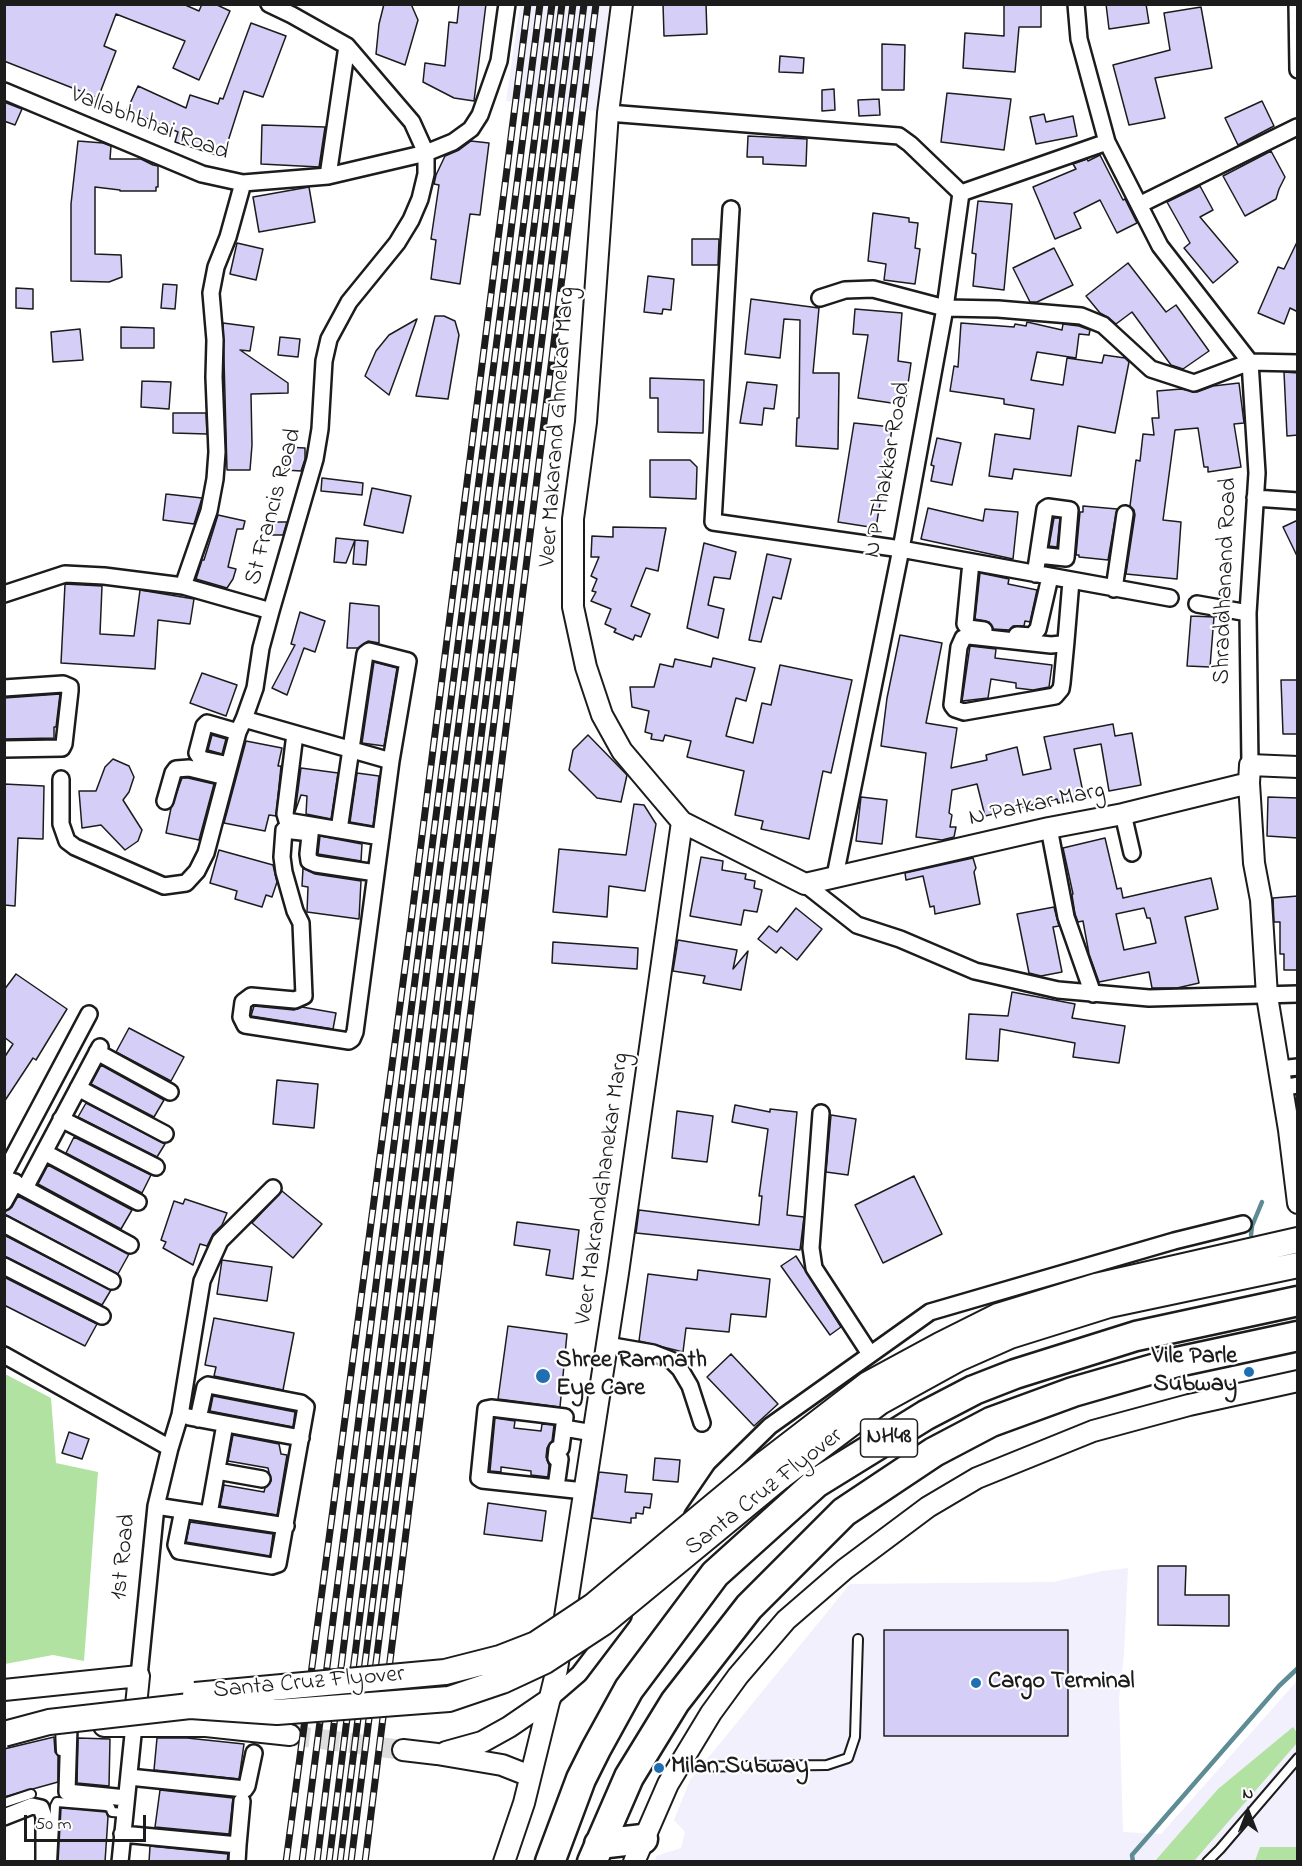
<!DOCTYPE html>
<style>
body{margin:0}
#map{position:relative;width:1302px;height:1866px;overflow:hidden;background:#fff;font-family:"Indie Flower",sans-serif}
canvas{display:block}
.frame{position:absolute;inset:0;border:6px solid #1c1c1c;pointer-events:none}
.north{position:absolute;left:1218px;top:1782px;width:60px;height:60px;-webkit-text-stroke:4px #fff;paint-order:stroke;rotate:0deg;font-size:16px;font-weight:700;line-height:24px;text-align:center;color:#1c1c1c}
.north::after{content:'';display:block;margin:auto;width:21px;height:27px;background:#1c1c1c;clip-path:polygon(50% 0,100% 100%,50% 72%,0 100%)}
.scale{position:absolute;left:24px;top:1815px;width:122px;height:27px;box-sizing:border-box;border:3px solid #1c1c1c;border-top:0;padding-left:8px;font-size:18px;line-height:21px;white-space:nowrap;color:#1c1c1c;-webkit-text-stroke:4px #fff;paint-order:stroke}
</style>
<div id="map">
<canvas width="1302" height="1866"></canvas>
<div class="frame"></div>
<div class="north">N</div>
<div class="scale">50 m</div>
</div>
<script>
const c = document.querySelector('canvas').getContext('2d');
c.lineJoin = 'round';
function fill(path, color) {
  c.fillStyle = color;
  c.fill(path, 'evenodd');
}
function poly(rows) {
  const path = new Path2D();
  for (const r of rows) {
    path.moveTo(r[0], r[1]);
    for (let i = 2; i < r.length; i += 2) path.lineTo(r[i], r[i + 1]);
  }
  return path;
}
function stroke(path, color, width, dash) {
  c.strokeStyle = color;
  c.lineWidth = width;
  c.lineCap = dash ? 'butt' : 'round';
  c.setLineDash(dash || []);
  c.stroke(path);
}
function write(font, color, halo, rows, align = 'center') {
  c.font = font + ' "Indie Flower",sans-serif';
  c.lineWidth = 4.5;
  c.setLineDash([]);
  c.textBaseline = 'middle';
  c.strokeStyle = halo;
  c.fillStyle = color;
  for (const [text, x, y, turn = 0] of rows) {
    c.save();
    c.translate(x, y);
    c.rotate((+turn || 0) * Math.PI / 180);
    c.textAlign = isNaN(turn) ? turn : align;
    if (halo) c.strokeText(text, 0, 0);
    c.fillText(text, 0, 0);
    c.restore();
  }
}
fill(poly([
 [520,5,615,5,598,111,506,101],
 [1128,1568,1124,1654,1119,1698,1123,1832,1161,1834,1297,1681,1297,1861,655,1862,656,1856,681,1848,685,1832,674,1820,690,1780,850,1584,1053,1582,1102,1571]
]), '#f2f0fd');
fill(poly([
 [5,1374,51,1398,56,1463,98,1472,84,1661,53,1655,5,1664],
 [1293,1727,1297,1733,1297,1743,1194,1861,1155,1861,1218,1789],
 [1260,1847,1297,1847,1297,1861,1255,1861]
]), '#b2e2a2');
stroke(poly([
 [1251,1235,1252,1226,1262,1202],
 [1133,1862,1132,1855,1279,1686,1298,1668]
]), '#5d8c95', 4.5);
const building = poly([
 [4,4,183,4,199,11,202,4,215,4,230,11,199,80,173,68,185,41,116,14,104,46,116,51,98,98,4,61,4,4],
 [384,4,411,4,418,20,405,65,376,54,379,24,384,4],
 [459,4,486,4,474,101,454,98,423,82,425,63,445,66,449,22,457,23,459,4],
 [663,4,706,4,707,34,664,36,663,4],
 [1004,4,1041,4,1041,27,1019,27,1015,72,963,68,965,33,1004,36,1004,4],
 [1106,4,1146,4,1149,23,1109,29,1106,4],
 [1201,7,1212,68,1155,78,1165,118,1129,125,1113,65,1170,50,1164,13,1201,7],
 [251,23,286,36,263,97,244,91,223,157,175,142,178,132,127,110,138,86,186,108,190,95,218,104,220,98,223,99,251,23],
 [882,44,905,45,904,90,882,90,882,44],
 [780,56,804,58,803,73,779,72,780,56],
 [834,89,835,110,822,111,822,90,834,89],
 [947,93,1011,99,1004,150,941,142,947,93],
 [879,99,880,115,859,116,858,100,879,99],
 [1262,101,1274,126,1238,145,1225,118,1262,101],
 [4,102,22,109,15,125,4,121,4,102],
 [1044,114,1046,122,1073,116,1077,136,1036,144,1030,117,1044,114],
 [262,125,325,127,319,167,261,164,262,125],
 [748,136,807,139,806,166,763,164,763,157,747,157,748,136],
 [78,141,103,143,111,146,110,159,141,159,153,165,158,166,158,187,156,187,156,191,120,191,120,190,95,187,95,254,121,255,122,277,109,282,71,281,71,204,78,141],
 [471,141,489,143,480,215,470,214,460,284,431,279,436,240,431,239,439,185,434,184,436,175,445,156,459,150,471,141],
 [1271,151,1285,177,1279,189,1276,199,1245,216,1223,176,1271,151],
 [1100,155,1123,200,1125,199,1137,223,1117,233,1100,200,1074,213,1081,228,1055,239,1033,187,1076,169,1073,164,1087,159,1088,161,1100,155],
 [1200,186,1213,210,1200,217,1238,262,1213,283,1184,248,1190,243,1167,202,1200,186],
 [309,187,315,222,259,232,253,197,309,187],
 [978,201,1012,204,1004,290,973,286,976,254,972,253,978,201],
 [873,213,909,218,909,222,918,223,915,248,920,249,915,284,884,280,886,264,868,261,873,213],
 [692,239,719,239,718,265,692,265,692,239],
 [1298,240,1298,312,1290,308,1284,324,1258,313,1278,267,1284,269,1298,240],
 [237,243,263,249,256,280,230,274,237,243],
 [1054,248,1073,285,1037,302,1030,302,1013,268,1054,248],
 [1128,263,1166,312,1176,305,1209,351,1183,369,1171,365,1132,312,1116,324,1109,318,1100,313,1086,296,1128,263],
 [648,276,674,279,671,310,663,309,662,314,644,312,648,276],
 [163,284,177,285,175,309,161,308,163,284],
 [16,288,33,289,33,309,16,308,16,288],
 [751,299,819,308,813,373,839,373,838,449,796,446,797,418,799,418,800,320,784,319,780,358,745,354,751,299],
 [855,309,902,313,898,361,911,363,905,405,858,398,868,335,853,334,855,309],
 [435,316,444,316,455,321,459,335,448,399,416,396,435,316],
 [417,319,389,395,365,376,376,351,389,335,417,319],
 [1027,322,1062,330,1063,324,1079,326,1090,330,1089,335,1079,334,1076,358,1037,352,1031,380,1063,385,1067,358,1102,363,1104,355,1125,358,1129,362,1115,433,1078,426,1071,476,1014,469,1012,479,989,476,995,434,1030,439,1034,409,1004,404,1004,399,950,391,954,366,958,367,961,323,1014,327,1015,324,1026,326,1027,322],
 [223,323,254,327,250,351,240,350,288,383,288,393,251,394,252,445,250,470,227,470,223,323],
 [121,327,154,328,154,348,121,348,121,327],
 [80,329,83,360,53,362,51,332,80,329],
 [280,337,300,339,298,357,278,355,280,337],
 [1284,372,1298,373,1298,435,1287,436,1284,372],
 [650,378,704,380,703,433,658,432,658,398,650,398,650,378],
 [142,381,171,382,169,409,141,407,142,381],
 [747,382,777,385,774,409,764,408,762,425,740,423,747,382],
 [1239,383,1244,423,1234,424,1241,467,1208,472,1208,467,1204,467,1198,428,1175,430,1163,520,1181,522,1177,579,1126,574,1135,515,1134,510,1130,506,1136,460,1140,461,1143,434,1154,435,1152,418,1159,418,1157,391,1181,389,1197,392,1213,386,1239,383],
 [173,413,206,413,207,434,173,433,173,413],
 [854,423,892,427,887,467,886,466,876,528,838,522,854,423],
 [937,438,961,443,952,485,931,481,934,466,931,465,937,438],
 [286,447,305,448,305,459,301,471,285,470,286,447],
 [650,460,690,460,697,467,696,499,650,497,650,460],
 [322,478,363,483,362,495,321,491,322,478],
 [372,488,411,496,403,533,364,525,372,488],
 [166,494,202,498,194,524,163,520,166,494],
 [1083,506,1117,509,1108,560,1079,557,1079,555,1076,555,1080,512,1083,512,1083,506],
 [928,508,983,521,985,509,1018,512,1013,559,921,539,928,508],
 [218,515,245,521,243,529,237,529,228,567,236,569,233,579,227,588,196,579,202,560,204,560,218,515],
 [1054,518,1060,518,1057,547,1049,546,1054,518],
 [1298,520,1298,558,1283,527,1298,520],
 [266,522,287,522,283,535,266,535,266,522],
 [613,527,666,528,658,571,646,568,631,606,650,614,641,637,635,635,633,640,614,632,616,629,605,624,611,609,591,601,596,592,592,591,597,579,591,576,599,557,591,557,592,536,613,537,613,527],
 [336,538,355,540,346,563,334,562,336,538],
 [355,540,368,541,366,565,353,564,355,540],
 [704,543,736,552,730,579,714,577,708,605,724,609,718,638,687,628,704,543],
 [767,554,791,559,781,599,773,597,761,642,749,640,767,554],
 [980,573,1009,579,1008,584,1037,590,1030,622,1025,621,1024,626,1013,626,1009,630,993,629,989,622,975,619,980,573],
 [65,584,102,586,100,634,134,636,140,590,194,599,190,624,158,620,155,669,61,663,65,584],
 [350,603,379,606,379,643,368,641,358,648,347,648,350,603],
 [300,612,325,621,315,652,304,648,287,695,272,688,295,645,291,644,300,612],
 [1191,616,1214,617,1210,667,1187,666,1191,616],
 [900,635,942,643,926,723,957,728,951,768,987,760,986,755,1017,747,1023,775,1051,769,1044,737,1113,724,1115,736,1132,733,1141,785,1109,791,1101,744,1074,749,1084,797,1058,803,1057,799,985,816,977,784,952,790,949,813,952,815,950,827,956,827,954,837,942,840,916,837,926,753,881,746,887,698,900,635],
 [970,646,996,649,995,658,1052,665,1049,687,1033,690,1016,688,1016,683,991,679,988,698,962,701,970,646],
 [713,658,755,668,746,701,736,698,726,736,753,743,762,703,771,705,780,665,852,680,831,773,823,771,809,839,761,829,763,821,735,815,744,771,687,757,691,741,665,735,663,741,651,739,652,734,645,732,649,711,632,707,630,687,654,687,660,664,673,667,675,659,711,667,713,658],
 [374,662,397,668,384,746,362,743,374,662],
 [202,673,237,685,226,716,190,703,202,673],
 [1281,680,1298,680,1298,734,1283,734,1281,680],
 [60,694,56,727,54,727,54,738,4,739,4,698,60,694],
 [212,735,226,739,222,754,208,750,212,735],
 [588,735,627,775,621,802,597,798,569,770,573,750,588,735],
 [246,741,282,748,278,766,281,766,276,816,269,815,265,831,224,823,246,741],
 [113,759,129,766,134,777,129,792,123,800,142,830,138,841,125,850,101,825,82,828,79,791,96,791,105,767,113,759],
 [301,768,338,773,331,819,306,814,307,796,301,795,295,812,301,768],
 [357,773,379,776,373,826,350,822,357,773],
 [182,778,188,778,214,784,199,840,166,833,171,808,182,778],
 [4,784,44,786,43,839,18,838,15,906,4,905,4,784],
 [861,797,887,800,882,844,856,841,861,797],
 [1268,797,1298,798,1298,838,1267,836,1268,797],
 [634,804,644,805,656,824,645,891,609,886,607,917,553,912,559,849,626,855,634,804],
 [320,836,362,844,361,861,318,854,320,836],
 [1105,838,1117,889,1121,888,1123,898,1211,878,1218,909,1185,917,1199,983,1177,988,1152,988,1149,972,1099,982,1089,954,1083,921,1078,922,1075,914,1072,895,1073,894,1063,848,1105,838],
 [1144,908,1147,918,1150,918,1156,943,1124,950,1116,914,1144,908],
 [219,850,273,865,277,882,272,897,266,895,262,907,235,899,237,891,210,883,219,850],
 [701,857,723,861,722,870,746,874,745,879,755,881,754,888,762,890,757,912,744,910,741,925,690,916,701,857],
 [973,858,976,868,974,872,980,904,935,914,934,906,930,907,923,876,906,880,905,873,973,858],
 [303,868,315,874,361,881,359,919,307,912,308,887,302,886,303,868],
 [1298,896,1298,970,1284,970,1284,954,1280,954,1280,922,1274,922,1273,898,1298,896],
 [1054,907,1059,926,1053,927,1062,972,1041,976,1029,973,1017,914,1054,907],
 [796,908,822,929,797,960,781,947,776,953,758,939,769,926,777,932,796,908],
 [678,940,737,950,733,969,748,951,741,990,703,983,705,976,673,971,678,940],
 [553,942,638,948,637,969,552,963,553,942],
 [16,974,67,1009,36,1060,33,1058,4,1102,4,1058,13,1044,4,1037,4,990,16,974],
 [1012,992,1075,1004,1072,1018,1125,1026,1119,1063,1073,1057,1075,1043,1000,1029,998,1061,966,1059,969,1014,1008,1016,1012,992],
 [254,1006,294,1010,302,1007,336,1013,333,1029,251,1016,254,1006],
 [129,1028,184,1057,171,1081,116,1052,129,1028],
 [101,1065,164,1100,154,1117,91,1084,101,1065],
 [277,1080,318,1084,314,1128,273,1124,277,1080],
 [86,1103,165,1144,157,1157,78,1117,86,1103],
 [735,1105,770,1112,770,1109,797,1112,787,1215,804,1217,800,1250,636,1233,639,1210,759,1225,762,1196,759,1196,768,1129,732,1122,735,1105],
 [677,1111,713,1116,707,1162,672,1158,677,1111],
 [831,1115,856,1119,848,1175,826,1172,831,1115],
 [74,1137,151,1175,142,1193,66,1153,74,1137],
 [48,1165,132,1210,121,1229,38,1184,48,1165],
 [914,1176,942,1234,883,1263,855,1205,914,1176],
 [282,1191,322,1224,293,1258,252,1223,282,1191],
 [18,1196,129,1254,118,1274,4,1214,4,1212,12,1207,18,1196],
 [185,1199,227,1213,222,1225,213,1234,207,1246,200,1244,193,1265,163,1248,166,1242,161,1240,174,1201,183,1204,185,1199],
 [517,1222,579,1230,573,1279,546,1275,550,1250,514,1245,517,1222],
 [4,1235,111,1290,102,1305,4,1256,4,1235],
 [796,1256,841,1327,830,1335,781,1266,796,1256],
 [222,1260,272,1267,267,1301,217,1294,222,1260],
 [698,1270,770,1279,766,1317,731,1314,729,1332,686,1328,683,1352,639,1341,648,1274,697,1280,698,1270],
 [4,1277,97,1324,85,1346,4,1305,4,1277],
 [214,1318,294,1333,283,1390,214,1376,216,1367,205,1365,214,1318],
 [508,1326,567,1334,560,1407,498,1399,508,1326],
 [731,1354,778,1404,754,1426,707,1377,731,1354],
 [213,1396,295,1412,293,1427,210,1411,213,1396],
 [495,1418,515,1421,514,1428,541,1431,542,1424,554,1425,552,1441,547,1448,546,1457,549,1465,548,1477,531,1475,531,1471,501,1467,501,1472,490,1471,495,1418],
 [69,1432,89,1439,82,1459,62,1453,69,1432],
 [233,1435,279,1444,281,1454,287,1455,277,1515,220,1506,224,1485,264,1492,265,1488,271,1481,268,1468,228,1461,233,1435],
 [655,1458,680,1460,678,1482,653,1480,655,1458],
 [599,1472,627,1475,625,1492,652,1494,650,1508,644,1507,643,1514,636,1513,636,1518,631,1518,631,1523,592,1518,599,1472],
 [488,1503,546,1511,542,1541,484,1534,488,1503],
 [190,1522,273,1534,270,1556,186,1542,190,1522],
 [1158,1566,1186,1566,1185,1595,1229,1595,1229,1626,1158,1625,1158,1566],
 [884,1630,1068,1630,1068,1736,884,1736,884,1630],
 [54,1737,55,1752,58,1756,58,1782,4,1797,4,1749,54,1737],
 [78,1738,110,1739,109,1786,77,1783,78,1738],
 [157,1738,187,1738,244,1744,239,1779,154,1770,157,1738],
 [160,1790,233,1798,229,1834,155,1827,160,1790],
 [61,1808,106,1812,108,1817,105,1862,58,1862,61,1808],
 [150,1846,228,1854,227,1862,149,1862,150,1846]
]);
fill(building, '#d5cef7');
stroke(building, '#1c1c1c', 1.5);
stroke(poly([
 [290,1735,403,1750]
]), '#ddd', 20, [20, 10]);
const service = poly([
 [60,1727,61,1751],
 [679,1767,827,1765,848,1758,855,1737,858,1639],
 [4,1803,31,1794],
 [52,1862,55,1806,57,1802,106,1806,110,1807,112,1812,125,1813],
 [1207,1862,1220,1849,1298,1758]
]);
const minor = poly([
 [1076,4,1079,39,1107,142,1160,246,1250,362,1257,473,1248,613,1250,765],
 [1297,4,1298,70],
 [4,91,202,174,243,183,328,176,426,153,453,142,471,129,480,115,499,61,507,4],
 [608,113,899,136,910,144,961,193],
 [328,176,347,46],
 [1139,205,1297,127],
 [731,209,713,522,901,549,1170,598],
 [820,298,845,290,873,289,945,308,998,309,1081,316,1103,325,1151,369,1194,383,1250,362,1298,363],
 [1255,498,1298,501],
 [971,562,965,624,968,628,984,630],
 [1035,574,1037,562,1045,509,1048,507,1070,510,1066,558,1038,555],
 [183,586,209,511,215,479,217,452,214,377,215,340,211,293,216,267,228,237,243,183],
 [1114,589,1125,514],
 [4,594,65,574,104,576,183,586,271,611],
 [1197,604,1248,613],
 [1017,635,1032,636,1038,629,1050,577],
 [1066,641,1062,683,1061,689,1055,696,964,712,955,709,952,705,959,647,963,638,969,636,1051,645,1061,644,1066,641,1071,581],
 [4,688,63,684,70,687,70,691,64,744,62,748,4,749],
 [244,719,391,761,355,1032,352,1039,349,1041,245,1025,241,1017,243,1002,251,996,295,1000,304,996,301,923,295,911,284,872,282,857,284,830,310,833],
 [295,734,285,814,287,821,381,837],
 [229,765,201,759,197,753,204,726,207,723,238,732],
 [61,779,61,824,67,841,75,847,164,886,186,883,197,871,206,853,238,732,244,719,255,688,261,648,271,611,315,459,320,429,324,361,329,339,349,302,397,243,411,220,420,199,426,174,426,153,412,122,347,46,292,15,269,4],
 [165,801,173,773,176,769,189,768,226,777],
 [1123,814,1132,853],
 [311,826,308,854,309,861,316,864,376,873],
 [1049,828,1066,917,1093,994],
 [339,830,365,654,369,651,408,661,391,761],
 [835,876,901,549,945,308,961,193,1107,142],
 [805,884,857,925,900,939,975,971,1058,990,1149,998,1298,994],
 [97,1052,170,1092],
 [1279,1069,1298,1067],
 [78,1088,165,1134],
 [1282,1088,1298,1085],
 [821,1113,811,1248,814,1268,870,1354],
 [61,1119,156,1167],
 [44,1152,138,1202],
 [4,1174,89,1014],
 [4,1177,130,1245],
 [25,1188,100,1047],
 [4,1202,15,1182],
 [4,1224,112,1281],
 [4,1266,102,1316],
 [607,1345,653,1353,671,1360,680,1369,690,1386,702,1423],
 [4,1355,170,1448,156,1506,139,1676],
 [189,1417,301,1438],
 [564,1428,593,1433],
 [170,1448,180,1415,202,1281,220,1241,273,1188],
 [217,1471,262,1479],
 [556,1487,560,1459,556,1458,557,1449,561,1448,565,1417,491,1408,486,1409,479,1478,482,1480,584,1491],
 [156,1506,286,1526],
 [183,1510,176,1545,179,1551,272,1566,278,1564,306,1407,301,1403,208,1385,205,1387,198,1419],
 [209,1514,225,1424],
 [693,1515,721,1474,770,1426,930,1312,1174,1241,1243,1224],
 [550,1699,579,1674,623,1616],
 [69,1727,67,1792,126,1798],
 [129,1777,245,1789,247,1786,254,1753],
 [4,1817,32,1806,41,1808,44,1817,44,1862],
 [122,1834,238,1845,242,1801],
 [120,1862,134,1725],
 [237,1862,238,1845]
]);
const tertiary = poly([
 [622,4,608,113,586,422,573,519,573,607,586,667,602,715,622,751,682,822,805,884,1049,828,1123,814,1249,783],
 [1298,767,1250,765,1249,783,1254,863,1261,900,1267,996,1289,1130,1298,1203],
 [4,1690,139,1676,134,1725],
 [104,1726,206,1726,290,1735],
 [403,1750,437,1754,502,1765,530,1776],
 [446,1752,482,1742,509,1727,550,1699],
 [504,1862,524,1803,557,1669,618,1273,682,822],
 [634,1862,668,1784,711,1713,738,1676,786,1620,845,1569,928,1507,977,1478,1093,1431,1189,1405,1298,1381]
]);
const primary = poly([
 [764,1464,868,1384,940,1345,998,1316,1096,1286,1298,1240],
 [779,1478,880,1402,958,1359,1010,1336,1109,1305,1298,1265]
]);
const motorway = poly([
 [599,1844,643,1839],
 [550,1862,581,1779,596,1749,629,1689,715,1574,816,1483,926,1415,974,1390,1015,1374,1136,1336,1298,1301],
 [592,1862,629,1777,675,1702,749,1607,844,1512,934,1452,991,1422,1073,1392,1177,1362,1298,1336]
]);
stroke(service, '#1c1c1c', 12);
stroke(minor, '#1c1c1c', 20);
stroke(tertiary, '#1c1c1c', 24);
stroke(primary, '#1c1c1c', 28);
stroke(motorway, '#1c1c1c', 33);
stroke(service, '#fff', 8);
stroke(minor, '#fff', 15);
stroke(tertiary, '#fff', 20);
stroke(primary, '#fff', 24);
stroke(motorway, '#fff', 28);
const rail = poly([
 [286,1862,410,930,528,4],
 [302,1862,540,4],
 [317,1862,432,931,552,4],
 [329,1862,562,4],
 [340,1862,573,4],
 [351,1862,584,4],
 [365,1862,596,4]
]);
stroke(rail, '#1c1c1c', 7);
stroke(rail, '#fff', 4.5, [14]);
const primaryBridge = poly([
 [195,1695,445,1672,500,1658,536,1644,593,1606,764,1464],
 [4,1734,49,1722,190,1706,277,1712,449,1699,502,1681,545,1661,603,1623,779,1478]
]);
stroke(primaryBridge, '#1c1c1c', 28, []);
stroke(primaryBridge, '#fff', 24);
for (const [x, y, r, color] of [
 [1249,1372,6,"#1f6fb2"],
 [543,1376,8,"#1f6fb2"],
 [976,1683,6,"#1f6fb2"],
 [659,1768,6,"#1f6fb2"]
]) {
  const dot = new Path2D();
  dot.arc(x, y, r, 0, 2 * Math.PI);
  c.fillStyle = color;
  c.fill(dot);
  stroke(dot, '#fff', 2);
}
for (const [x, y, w] of [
 [889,1438,57]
]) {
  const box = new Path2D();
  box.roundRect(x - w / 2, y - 19, w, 38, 4.5);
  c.fillStyle = '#fff';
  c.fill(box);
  stroke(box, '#1c1c1c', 1.5);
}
write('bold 22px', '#1c1c1c', null, [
 ["NH48",889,1438]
]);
write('24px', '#1c1c1c', '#fff', [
 ["Vallabhbhai Road",149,125,21],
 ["Veer Makarand Ghnekar Marg",559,427,-86],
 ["N P Thakkar Road",889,470,-80],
 ["St Francis Road",275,507,-75],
 ["Shraddhanand Road",1227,581,-88],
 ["N Patkar Marg",1037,806,-12],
 ["Veer MakrandGhanekar Marg",604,1189,-82],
 ["Santa Cruz Flyover",765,1493,-38],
 ["1st Road",125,1557,-84],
 ["Santa Cruz Flyover",309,1684,-5]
]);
write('bold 24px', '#1c1c1c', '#fff', [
 ["Vile Parle",1237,1358,"right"],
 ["Subway",1237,1386,"right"],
 ["Shree Ramnath",556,1362],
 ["Eye Care",556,1390],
 ["Cargo Terminal",988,1683],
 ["Milan Subway",671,1768]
], 'left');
</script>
